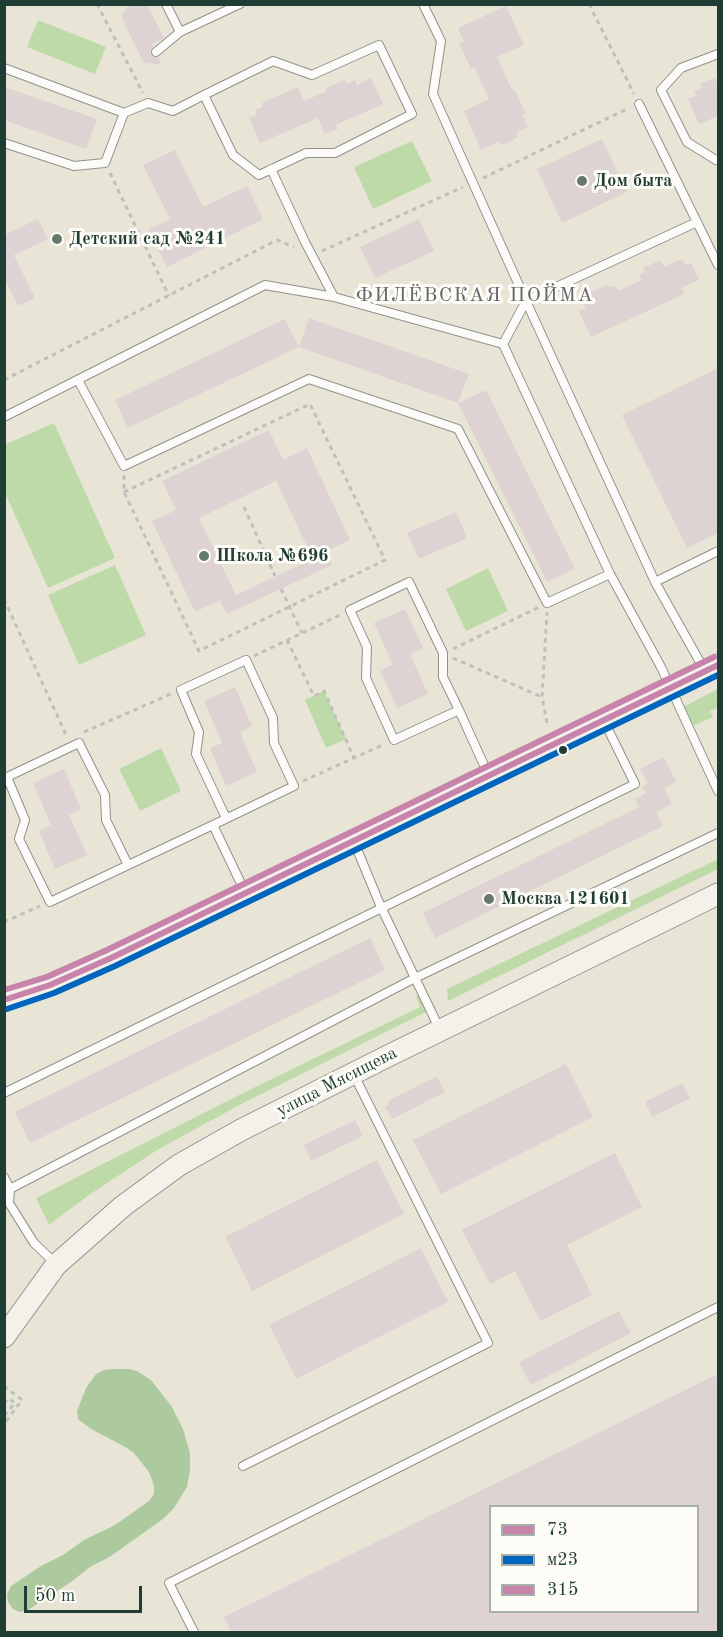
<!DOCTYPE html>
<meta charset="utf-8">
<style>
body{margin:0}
#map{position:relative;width:723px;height:1637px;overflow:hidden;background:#e8e5d7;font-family:"Old Standard TT",serif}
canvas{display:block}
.frame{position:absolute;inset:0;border:6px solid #1f3d34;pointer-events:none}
.legend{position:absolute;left:489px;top:1505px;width:210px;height:108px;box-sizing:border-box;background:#fdfcf7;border:2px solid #a4b0a9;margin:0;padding:8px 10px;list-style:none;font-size:18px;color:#1f3d34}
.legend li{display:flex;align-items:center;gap:12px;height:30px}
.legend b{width:30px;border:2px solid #a4b0a9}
.scale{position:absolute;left:24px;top:1586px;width:118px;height:27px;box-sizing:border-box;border:3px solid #1f3d34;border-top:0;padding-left:8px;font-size:18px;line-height:21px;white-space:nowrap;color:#1f3d34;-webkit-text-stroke:4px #fdfcf7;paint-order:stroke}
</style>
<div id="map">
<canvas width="723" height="1637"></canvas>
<div class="frame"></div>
<ul class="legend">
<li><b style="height:8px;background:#c783aa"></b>73</li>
<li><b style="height:8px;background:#0065bd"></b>м23</li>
<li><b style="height:8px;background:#c783aa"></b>315</li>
</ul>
<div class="scale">50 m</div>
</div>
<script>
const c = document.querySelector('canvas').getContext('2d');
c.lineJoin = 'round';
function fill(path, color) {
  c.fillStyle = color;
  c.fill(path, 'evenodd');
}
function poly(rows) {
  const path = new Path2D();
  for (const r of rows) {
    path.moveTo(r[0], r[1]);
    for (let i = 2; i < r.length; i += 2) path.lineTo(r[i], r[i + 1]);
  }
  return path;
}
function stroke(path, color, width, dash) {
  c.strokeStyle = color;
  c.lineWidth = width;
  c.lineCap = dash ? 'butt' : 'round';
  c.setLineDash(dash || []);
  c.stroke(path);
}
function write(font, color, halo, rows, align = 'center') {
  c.font = font + ' "Old Standard TT",serif';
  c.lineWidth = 6;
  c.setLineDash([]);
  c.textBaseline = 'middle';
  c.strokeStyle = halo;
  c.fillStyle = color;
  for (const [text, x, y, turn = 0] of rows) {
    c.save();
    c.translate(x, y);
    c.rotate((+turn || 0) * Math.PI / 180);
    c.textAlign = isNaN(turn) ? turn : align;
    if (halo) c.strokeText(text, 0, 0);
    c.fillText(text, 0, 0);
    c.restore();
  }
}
fill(poly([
 [38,20,106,47,95,74,27,47],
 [412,141,432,181,373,209,354,167],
 [54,423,115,558,48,588,5,493,4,445],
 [115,565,146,635,79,665,48,595],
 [488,568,508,611,466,631,446,589],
 [718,689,718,707,710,711,713,717,695,725,688,719,683,707],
 [324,691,346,739,326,748,305,700],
 [161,748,181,791,140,811,119,769],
 [718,859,718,869,448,1001,447,989],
 [419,995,428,1011,245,1102,157,1150,89,1195,49,1225,36,1198,241,1094,420,1007,416,996]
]), '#bedaa8');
fill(poly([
 [112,1369,129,1369,137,1371,151,1380,172,1407,183,1429,190,1453,190,1471,187,1487,174,1508,163,1519,111,1556,90,1567,71,1582,28,1610,20,1612,13,1609,8,1602,7,1594,11,1586,41,1566,63,1555,84,1540,115,1525,149,1501,154,1494,154,1486,149,1472,134,1453,127,1448,91,1429,78,1419,77,1411,86,1388,96,1374,104,1370]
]), '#adca9e');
fill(poly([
 [132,4,145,4,148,7,164,38,152,44,153,47,150,52,153,57,158,57,162,65,144,63,123,21,122,15,125,10],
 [506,6,524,45,497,57,512,90,514,89,526,113,522,115,528,127,516,133,518,137,505,144,500,145,499,142,481,150,464,111,489,99,474,67,471,69,459,43,464,41,458,28],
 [371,78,383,104,336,125,338,129,325,134,318,118,260,143,249,118,257,115,255,110,263,107,262,103,298,87,304,101,327,91,326,88,345,80,347,84,355,80,357,85],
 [715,78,718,86,718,116,699,124,688,99,696,96,694,92,702,88,700,84],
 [4,87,97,119,86,149,4,120],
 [602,139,627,192,562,223,537,169],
 [175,150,203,207,247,186,263,219,167,267,148,230,170,219,143,165],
 [38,219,48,239,14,255,35,298,18,306,4,278,4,235],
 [419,219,434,251,375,278,360,247],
 [682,259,685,265,691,263,699,280,681,288,684,294,591,337,579,311,586,308,583,302,591,298,589,293,608,285,610,288,615,286,618,291,642,280,639,275,645,272,643,268,661,260,664,267],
 [309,318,469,374,458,403,299,347],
 [285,319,299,347,128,428,115,400],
 [718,368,718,533,687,548,622,415],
 [486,390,575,569,547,582,458,403],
 [269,430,283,460,307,448,350,540,326,551,332,565,227,614,220,600,195,612,152,521,176,510,162,481],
 [276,481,313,559,236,595,199,518],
 [456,512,467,538,419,559,407,533],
 [405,609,423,648,410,654,428,694,397,708,380,670,393,665,374,623],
 [235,687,252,726,240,732,257,772,226,786,210,748,222,743,204,701],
 [664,757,676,782,664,788,672,804,656,812,663,826,435,938,423,913,639,807,635,799,646,793,642,787,648,784,640,769],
 [64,769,81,809,69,815,87,855,55,869,39,831,51,825,33,783],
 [370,938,385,970,30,1143,15,1112],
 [566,1064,593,1117,441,1194,413,1140],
 [437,1076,445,1092,392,1119,385,1107,389,1105,388,1101],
 [682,1083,690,1098,652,1117,645,1102],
 [355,1120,363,1136,311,1161,304,1145],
 [615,1153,642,1207,567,1245,592,1295,540,1321,515,1271,490,1284,462,1230],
 [377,1160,404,1214,252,1291,225,1237],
 [421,1248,448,1302,296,1379,269,1325],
 [619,1311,631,1333,531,1385,519,1362],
 [718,1374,718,1632,231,1632,224,1617],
 [490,1506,698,1506,698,1611,490,1611]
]), '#ded2d2');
const lane = poly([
 [166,4,180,32,240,4],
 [423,4,441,41,433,94,526,301,503,344],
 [156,52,180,32],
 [4,68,124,113,148,103,173,111,204,95,233,155,259,175,306,153,335,153,412,114,379,45,312,75,273,61,204,95],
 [639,104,718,265],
 [4,143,74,166,105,163,124,113],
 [716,160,687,142,661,90,681,68,718,54],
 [271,169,305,242,334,297,503,344,610,574,661,667,718,791],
 [697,222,526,301,655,582,705,671],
 [78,380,124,466,309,379,458,429,547,603,610,574],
 [4,417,265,285,334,297],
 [655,582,718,551],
 [459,710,394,740,366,678,367,647,350,610,409,582,443,653,443,677,459,710,488,774],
 [213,825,294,786,274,743,273,718,246,660,181,690,199,732,196,754,226,818],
 [354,842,381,907,440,1030],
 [128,865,106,820,105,795,79,743,7,777,25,820,19,839,50,902,213,825,245,892],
 [4,1093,635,784,604,721],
 [4,1177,10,1189,9,1203,34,1243,55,1263],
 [4,1192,415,978,718,833],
 [243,1466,488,1343,354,1075],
 [194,1632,169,1583,718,1307]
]);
const secondary = poly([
 [4,1000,50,985,111,958,718,665],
 [4,1337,56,1265,123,1206,179,1165,241,1130,386,1057,718,894]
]);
stroke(lane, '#8f928a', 10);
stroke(secondary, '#8f928a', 23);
stroke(poly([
 [97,4,143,93],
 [589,4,634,94],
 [110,173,169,296],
 [483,178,629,108],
 [322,251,463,187],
 [4,380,277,240,294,247],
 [124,492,310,404,385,560,199,651,124,492,124,475],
 [244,507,275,576],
 [281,589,302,633],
 [4,599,67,737],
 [287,640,314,696,324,691,354,758],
 [453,649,539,607],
 [254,656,340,615],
 [453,658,542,697],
 [547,723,542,697,547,612],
 [84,732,171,694],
 [303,781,385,744],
 [4,922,40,906],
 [4,1386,22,1400,4,1424],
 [4,1403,8,1398,15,1403,4,1416]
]), '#bdc0bc', 3, [4.5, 4.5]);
stroke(lane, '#fcfbf9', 8);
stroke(secondary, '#f4f1eb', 21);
stroke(poly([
 [4,1000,50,985,111,958,718,665]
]), '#c783aa', 6);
stroke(poly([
 [7,1009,54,993,115,966,718,675]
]), '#0065bd', 6);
stroke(poly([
 [4,990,47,977,107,950,714,657]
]), '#c783aa', 6);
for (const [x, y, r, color] of [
 [582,181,6,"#65786d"],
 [57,239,6,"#65786d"],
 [204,556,6,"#65786d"],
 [563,750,5,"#1f3d34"],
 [489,899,6,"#65786d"]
]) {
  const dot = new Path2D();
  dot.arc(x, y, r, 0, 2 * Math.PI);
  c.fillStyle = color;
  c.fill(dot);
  stroke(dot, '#fdfcf7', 2);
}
write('bold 18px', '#1f3d34', '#fdfcf7', [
 ["Дом быта",594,181],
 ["Детский сад №241",69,239],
 ["Школа №696",216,556],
 ["Москва 121601",501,899]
], 'left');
write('18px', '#1f3d34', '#fdfcf7', [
 ["улица Мясищева",337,1082,-27]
]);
c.letterSpacing = '1.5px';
write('20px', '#65656b', '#fdfcf7', [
 ["ФИЛЁВСКАЯ ПОЙМА",475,296]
]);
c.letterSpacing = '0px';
</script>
